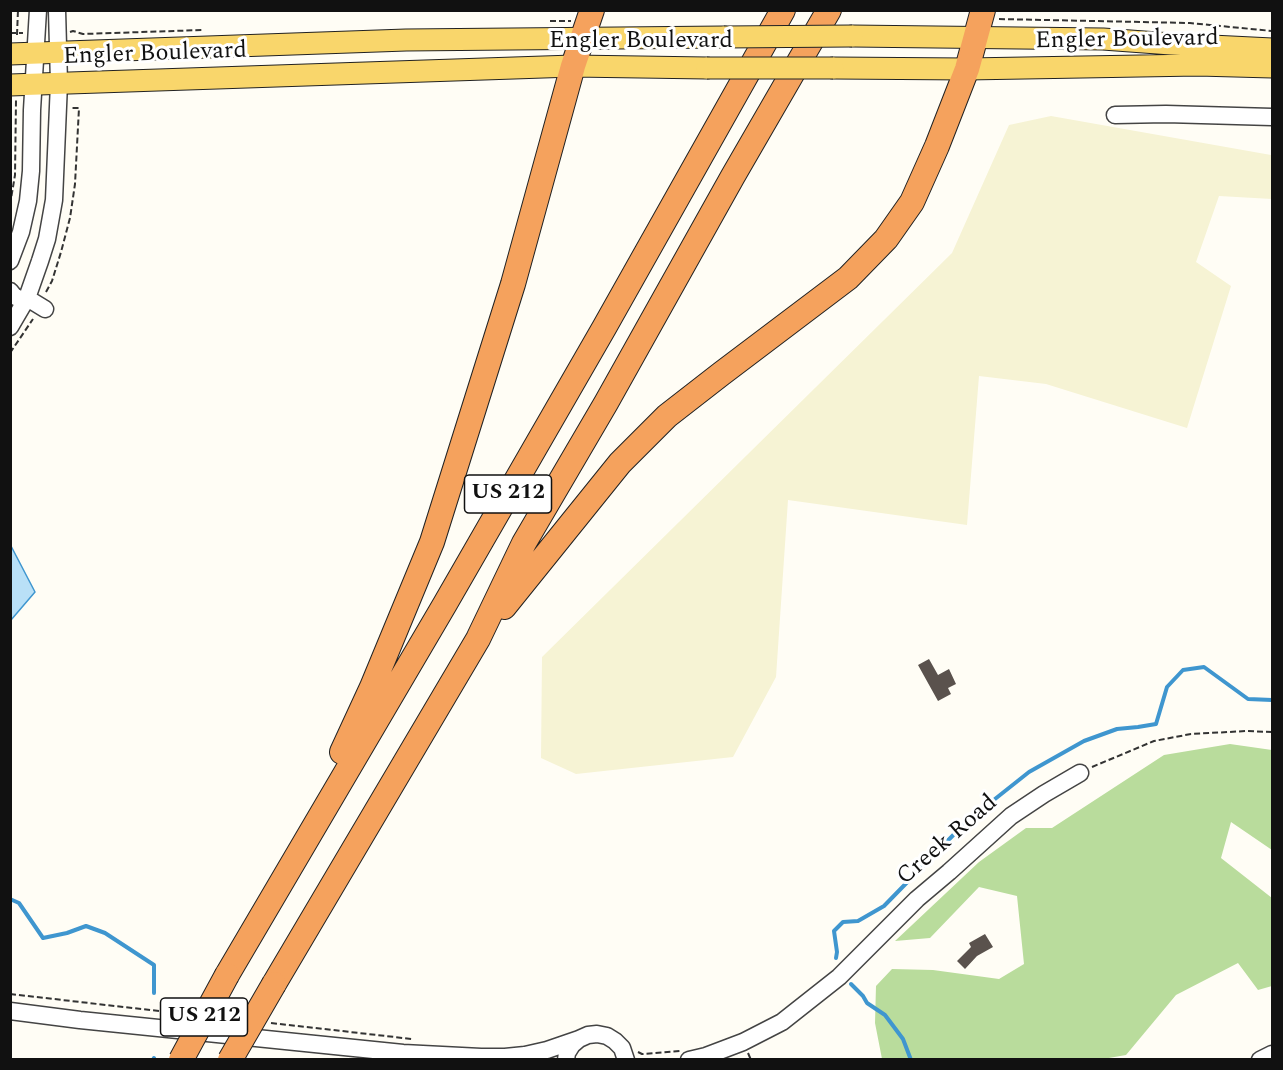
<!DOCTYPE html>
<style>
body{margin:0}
#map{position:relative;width:1283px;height:1070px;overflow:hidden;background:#fffdf5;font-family:Spectral,serif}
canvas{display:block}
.frame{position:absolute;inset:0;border:12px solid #111;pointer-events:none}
</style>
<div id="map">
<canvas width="1283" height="1070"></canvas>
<div class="frame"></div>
</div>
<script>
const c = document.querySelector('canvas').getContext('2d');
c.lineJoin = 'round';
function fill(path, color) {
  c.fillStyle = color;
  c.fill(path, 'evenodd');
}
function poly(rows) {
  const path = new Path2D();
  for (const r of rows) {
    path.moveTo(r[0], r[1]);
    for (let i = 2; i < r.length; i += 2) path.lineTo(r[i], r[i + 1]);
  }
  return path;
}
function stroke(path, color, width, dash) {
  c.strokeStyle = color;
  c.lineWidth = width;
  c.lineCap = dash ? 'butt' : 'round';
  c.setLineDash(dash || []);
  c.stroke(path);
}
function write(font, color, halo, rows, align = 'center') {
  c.font = font + ' Spectral,serif';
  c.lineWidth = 6;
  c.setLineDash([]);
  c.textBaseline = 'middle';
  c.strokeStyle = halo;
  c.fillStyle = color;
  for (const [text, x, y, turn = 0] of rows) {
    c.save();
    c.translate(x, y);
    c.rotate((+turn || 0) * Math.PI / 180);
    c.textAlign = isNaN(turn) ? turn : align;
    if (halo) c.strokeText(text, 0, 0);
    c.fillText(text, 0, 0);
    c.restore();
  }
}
fill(poly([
 [1051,116,1271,155,1272,157,1272,199,1219,196,1196,262,1231,286,1187,428,1046,384,979,376,967,525,788,500,776,677,733,757,576,774,541,758,542,657,952,253,1009,125]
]), '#f6f3d4');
fill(poly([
 [1230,744,1272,750,1272,850,1231,822,1221,858,1272,898,1272,986,1258,990,1238,963,1176,995,1126,1055,1103,1059,882,1059,875,1023,876,986,892,969,933,970,999,979,1024,964,1017,896,979,887,930,938,895,941,979,862,1026,828,1052,828,1164,755]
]), '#b9dc9c');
const water = poly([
 [11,546,35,592,11,620,10,620,11,546]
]);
fill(water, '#b9e0f7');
stroke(water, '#3f96cf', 1.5);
stroke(poly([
 [10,899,19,903,43,938,67,933,86,926,105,933,154,965,154,993],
 [836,958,837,952,834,931,843,922,858,921,884,906,966,822,1029,772,1084,741,1117,729,1138,727,1156,724,1167,687,1183,670,1204,667,1248,699,1272,700],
 [851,984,863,996,867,1003,885,1015,903,1039,911,1060],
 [153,1060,154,1058]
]), '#3f96cf', 4);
fill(poly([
 [929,659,938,675,949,669,956,684,948,688,951,694,938,701,918,665],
 [985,934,993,947,977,956,965,969,957,961,971,947,969,943]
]), '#5a524d');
const minor = poly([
 [1115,115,1166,114,1272,117],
 [10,261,21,232,28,201,31,171,32,110,38,10],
 [10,291,14,296,25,302],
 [27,298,45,309],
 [10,327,27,298,40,261,47,239,54,200,59,83,57,10],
 [10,1011,80,1020,403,1053,481,1057,505,1057,525,1055,547,1050,579,1039],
 [566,1060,567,1053,572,1045,579,1039,588,1035,597,1034,607,1036,615,1041,622,1048,626,1060],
 [689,1060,706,1056,743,1042,782,1022,839,977,917,899,949,872,1011,816,1044,794,1080,773],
 [1260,1060,1272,1054]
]);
const major = poly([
 [852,36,1103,39,1171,44,1272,49],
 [10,54,406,40,724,37],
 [833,68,967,69,1198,65,1272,67],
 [10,85,573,66,707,68]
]);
const highway = poly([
 [504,607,620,463,667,416,721,374,848,278,886,239,912,202,937,146,967,69,983,10],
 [342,752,372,687,432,542,513,284,573,66,592,10],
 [227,975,445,604,604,328,783,10],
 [274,984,478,639,524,543,606,403,733,176,829,10]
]);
stroke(minor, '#444', 19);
stroke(major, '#222', 23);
stroke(highway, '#222', 26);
stroke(poly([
 [999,19,1190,23,1272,31],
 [550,21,571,21],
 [70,32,73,31,83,34,202,30],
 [10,33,23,33],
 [17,35,18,10],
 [10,205,15,175,16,100],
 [46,292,52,281,61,252,70,218,75,184,79,108,72,108],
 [10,353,33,319],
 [1092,767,1154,741,1191,734,1247,731,1272,732],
 [10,994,185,1014],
 [271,1023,412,1039],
 [638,1052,642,1054,680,1051],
 [748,1053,751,1060]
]), '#333', 2, [6, 3]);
stroke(minor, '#fff', 16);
stroke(major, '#f9d66b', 21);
stroke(highway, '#f5a25d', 24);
const majorBridge = poly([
 [724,37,852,36],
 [707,68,833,68]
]);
const highwayBridge = poly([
 [181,1060,227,975],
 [230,1060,274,984]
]);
stroke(majorBridge, '#222', 23, []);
stroke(highwayBridge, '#222', 26, []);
stroke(majorBridge, '#f9d66b', 21);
stroke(highwayBridge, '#f5a25d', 24);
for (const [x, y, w] of [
 [508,494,87],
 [204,1017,87]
]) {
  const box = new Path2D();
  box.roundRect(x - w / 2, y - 19, w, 38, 4.5);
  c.fillStyle = '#fff';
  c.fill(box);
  stroke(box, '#111', 1.5);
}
write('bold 22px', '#111', null, [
 ["US 212",508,494],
 ["US 212",204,1017]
]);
write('24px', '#111', '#fff', [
 ["Engler Boulevard",1127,41,-1],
 ["Engler Boulevard",641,42],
 ["Engler Boulevard",155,55,-2],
 ["Creek Road",948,841,-41]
]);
</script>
